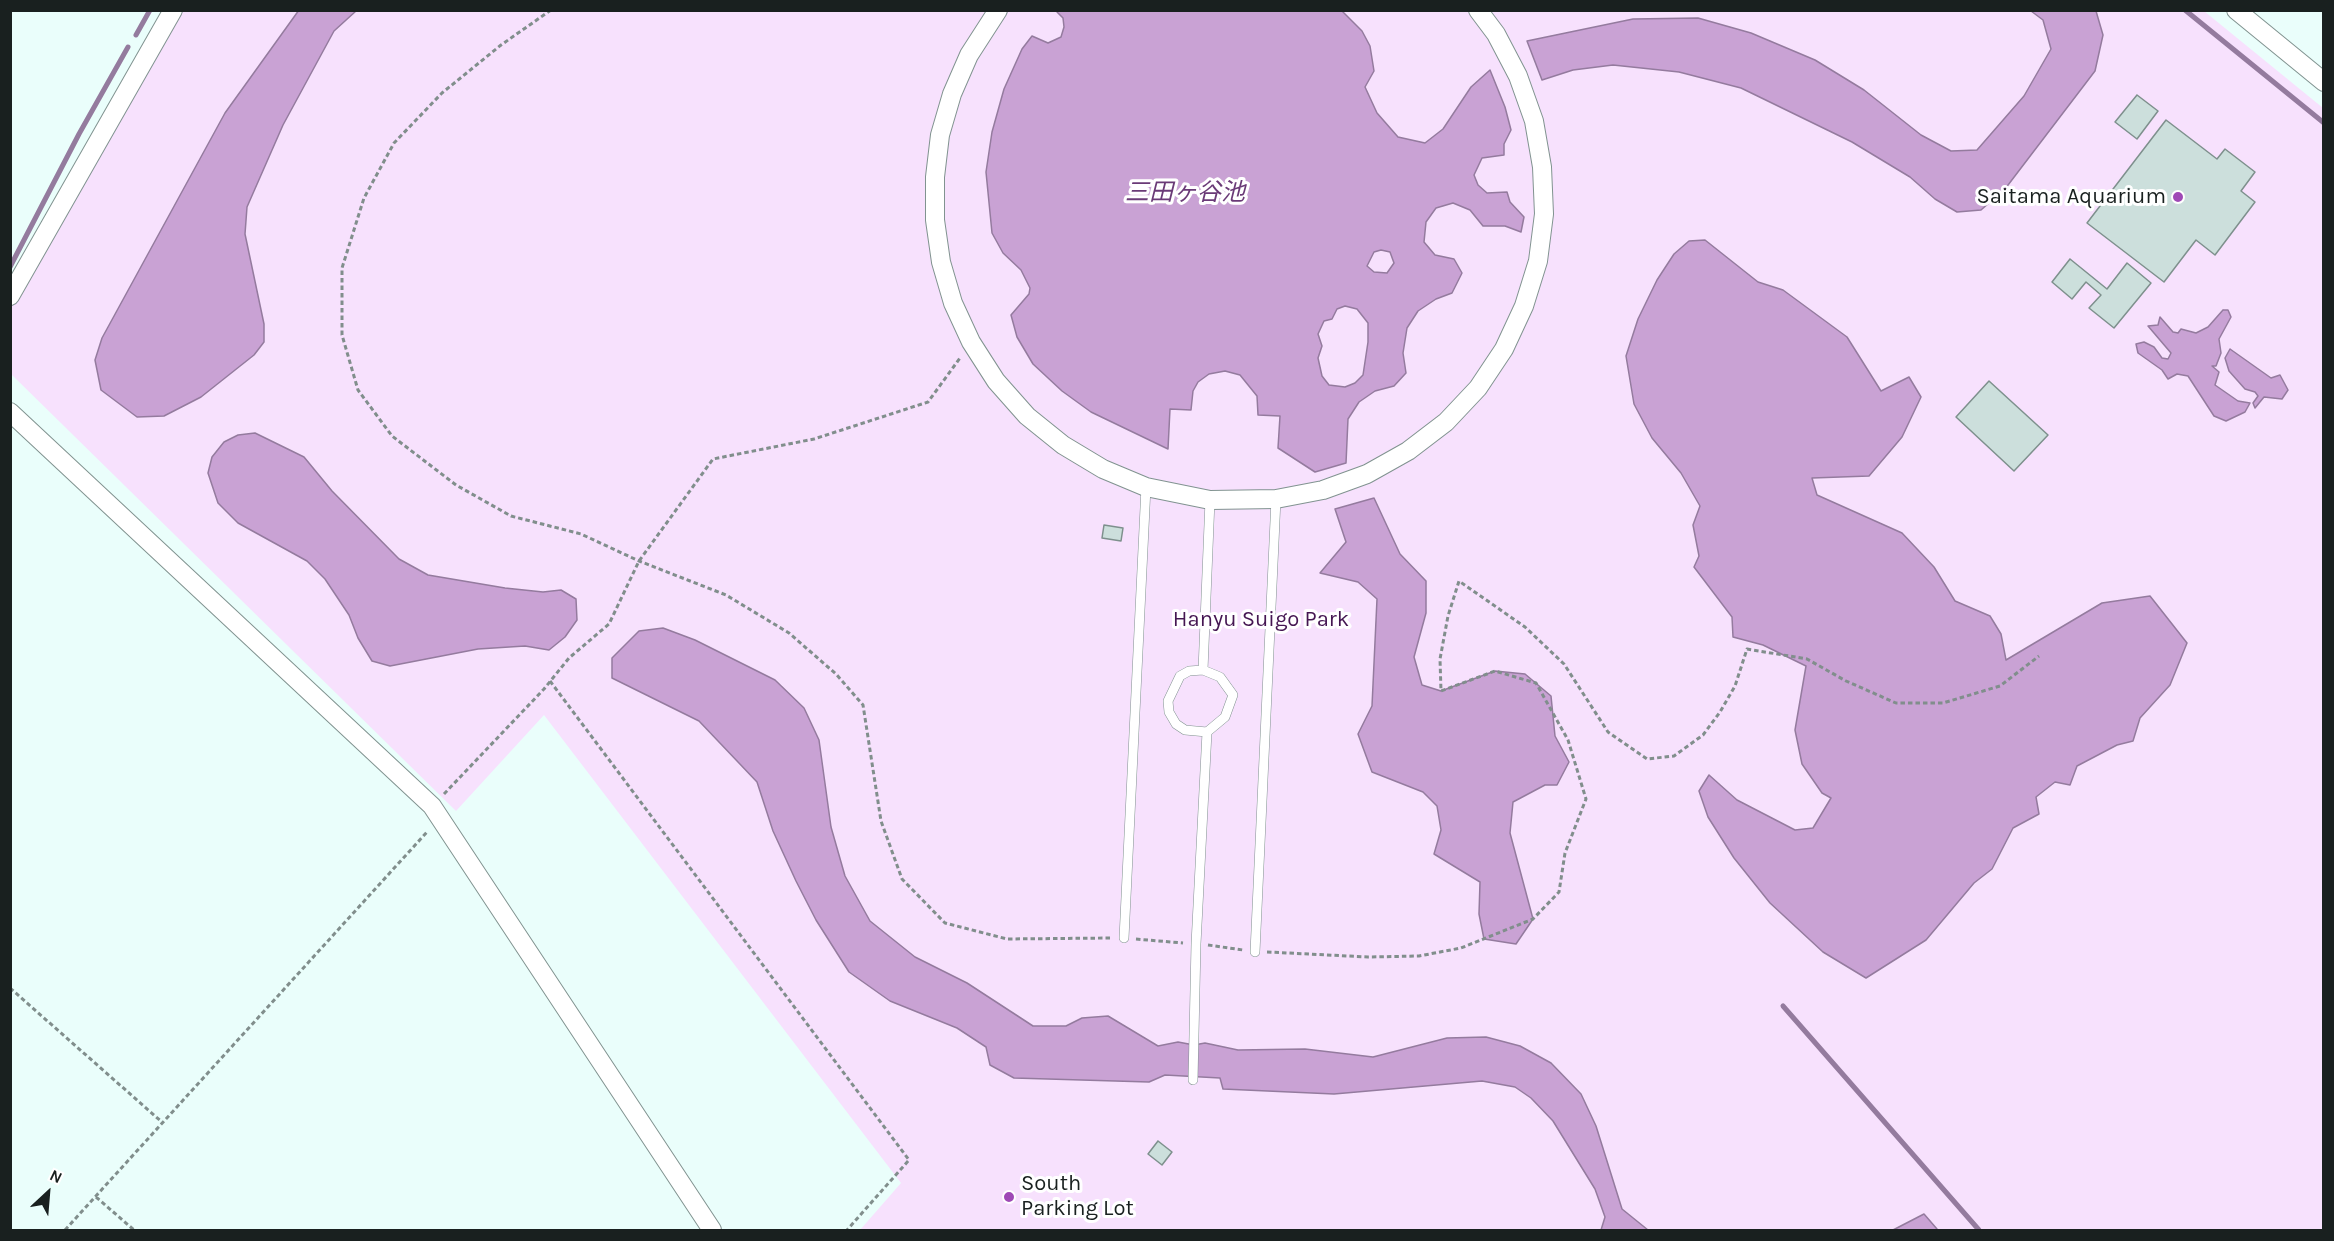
<!DOCTYPE html>
<meta charset="utf-8">
<style>
body{margin:0}
#map{position:relative;width:2334px;height:1241px;overflow:hidden;background:#eafefb;font-family:Karla,sans-serif}
canvas{display:block}
.frame{position:absolute;inset:0;border:12px solid #19201f;pointer-events:none}
.north{position:absolute;left:18px;top:1163px;width:60px;height:60px;-webkit-text-stroke:4px #fff;paint-order:stroke;rotate:26deg;font-size:16px;font-weight:700;line-height:24px;text-align:center;color:#19201f}
.north::after{content:'';display:block;margin:auto;width:21px;height:27px;background:#19201f;clip-path:polygon(50% 0,100% 100%,50% 72%,0 100%)}
</style>
<div id="map">
<canvas width="2334" height="1241"></canvas>
<div class="frame"></div>
<div class="north">N</div>
</div>
<script>
const c = document.querySelector('canvas').getContext('2d');
c.lineJoin = 'round';
function fill(path, color) {
  c.fillStyle = color;
  c.fill(path, 'evenodd');
}
function poly(rows) {
  const path = new Path2D();
  for (const r of rows) {
    path.moveTo(r[0], r[1]);
    for (let i = 2; i < r.length; i += 2) path.lineTo(r[i], r[i + 1]);
  }
  return path;
}
function stroke(path, color, width, dash) {
  c.strokeStyle = color;
  c.lineWidth = width;
  c.lineCap = dash ? 'butt' : 'round';
  c.setLineDash(dash || []);
  c.stroke(path);
}
function write(font, color, halo, rows, align = 'center') {
  c.font = font + ' Karla,"Noto Sans JP",sans-serif';
  c.lineWidth = 6;
  c.setLineDash([]);
  c.textBaseline = 'middle';
  c.strokeStyle = halo;
  c.fillStyle = color;
  for (const [text, x, y, turn = 0] of rows) {
    c.save();
    c.translate(x, y);
    c.rotate((+turn || 0) * Math.PI / 180);
    c.textAlign = isNaN(turn) ? turn : align;
    if (halo) c.strokeText(text, 0, 0);
    c.fillText(text, 0, 0);
    c.restore();
  }
}
fill(poly([
 [172,11,2204,11,2323,108,2323,1230,860,1230,901,1183,544,715,456,811,11,374,11,297]
]), '#f7e1fd');
const water = poly([
 [299,10,356,11,334,31,283,125,247,207,245,234,264,324,264,342,254,355,201,397,164,416,137,417,101,390,95,360,102,338,225,113,299,10],
 [1059,10,1342,11,1362,31,1370,46,1374,71,1365,87,1377,113,1398,137,1425,143,1443,129,1471,87,1490,70,1505,107,1511,130,1504,144,1504,155,1482,158,1474,175,1478,185,1487,193,1507,192,1510,202,1524,217,1521,232,1505,226,1483,226,1470,210,1453,203,1436,208,1426,222,1424,242,1435,255,1454,259,1462,273,1452,293,1436,299,1418,311,1407,328,1403,353,1406,373,1394,386,1375,391,1359,402,1348,419,1346,463,1315,472,1278,448,1280,416,1258,415,1257,396,1240,375,1225,371,1209,374,1198,382,1193,391,1191,410,1170,409,1168,449,1091,412,1062,391,1033,364,1017,337,1011,315,1029,294,1030,288,1021,270,1003,253,992,233,986,172,992,132,1004,89,1022,49,1032,36,1048,43,1061,37,1064,27,1063,18,1057,12,1059,10],
 [1381,250,1390,252,1394,263,1387,273,1374,272,1367,266,1374,252,1381,250],
 [1345,306,1357,309,1368,323,1368,342,1363,375,1355,383,1345,387,1329,385,1322,376,1318,358,1322,346,1318,334,1324,321,1332,319,1337,309,1345,306],
 [2031,11,2096,11,2103,35,2095,71,2005,189,1981,210,1957,212,1935,199,1910,177,1852,142,1741,88,1679,72,1613,65,1573,70,1542,80,1527,41,1633,19,1698,18,1751,33,1815,60,1864,90,1921,135,1951,151,1977,150,2024,96,2051,49,2043,20,2031,11],
 [1705,240,1758,282,1783,290,1847,337,1881,391,1909,377,1921,397,1902,437,1869,476,1812,478,1817,495,1902,533,1934,567,1955,601,1990,616,2001,634,2006,660,2102,603,2150,596,2187,643,2170,685,2140,718,2133,741,2117,745,2077,766,2070,785,2055,782,2036,797,2039,814,2013,828,1992,869,1974,883,1926,940,1866,978,1823,952,1770,903,1734,858,1708,817,1699,791,1709,775,1737,800,1795,830,1813,828,1831,798,1822,793,1802,764,1795,730,1806,666,1763,645,1733,637,1732,617,1694,567,1699,556,1693,525,1700,506,1681,473,1652,438,1634,404,1626,356,1638,319,1657,280,1674,254,1689,241,1705,240],
 [2223,310,2228,310,2231,317,2219,339,2221,353,2216,366,2212,366,2219,372,2215,385,2238,401,2250,403,2245,412,2226,421,2214,416,2188,376,2177,374,2168,379,2162,370,2138,353,2136,344,2144,342,2154,347,2162,358,2168,359,2171,353,2148,326,2158,325,2160,317,2173,332,2178,333,2181,329,2196,333,2208,327,2223,310],
 [2230,349,2271,378,2280,375,2288,390,2282,399,2264,397,2255,408,2253,403,2258,396,2255,392,2245,389,2229,371,2225,358,2230,349],
 [255,433,304,457,332,491,399,559,428,575,505,588,543,592,561,590,576,599,577,620,565,637,549,650,525,646,478,649,390,666,372,661,358,638,349,615,325,579,307,561,238,523,218,503,208,473,212,457,224,442,238,435,255,433],
 [1374,498,1400,554,1426,581,1426,613,1414,657,1422,685,1441,691,1495,671,1525,674,1551,696,1555,736,1569,762,1557,785,1545,785,1513,802,1510,833,1533,919,1516,944,1484,939,1479,914,1480,882,1434,854,1441,830,1437,806,1423,792,1372,772,1358,734,1372,706,1377,599,1358,582,1320,573,1346,542,1335,509,1374,498],
 [663,628,695,640,775,680,804,708,819,740,831,827,845,876,870,921,915,957,967,983,1033,1026,1066,1026,1082,1018,1108,1016,1158,1046,1178,1042,1194,1045,1205,1043,1238,1050,1305,1049,1373,1057,1447,1038,1486,1037,1520,1046,1551,1063,1581,1094,1596,1126,1622,1209,1648,1230,1601,1230,1605,1217,1595,1189,1553,1121,1531,1098,1515,1087,1482,1081,1334,1094,1223,1089,1220,1078,1165,1075,1149,1082,1014,1078,990,1065,986,1047,957,1028,890,1001,849,972,816,920,796,881,773,831,757,782,699,721,612,678,612,658,639,631,663,628],
 [1924,1214,1937,1229,1936,1230,1893,1230,1924,1214]
]);
fill(water, '#c9a2d4');
stroke(water, '#947b9e', 1.5);
stroke(poly([
 [2185,10,2324,123],
 [136,35,150,10],
 [10,267,79,134,128,47],
 [1783,1006,1979,1230]
]), '#947b9e', 5);
const building = poly([
 [2137,95,2158,111,2137,139,2115,122,2137,95],
 [2166,120,2217,159,2225,149,2255,172,2241,191,2255,202,2215,255,2196,240,2164,282,2087,223,2166,120],
 [2070,259,2107,289,2127,263,2151,283,2114,328,2089,308,2101,295,2086,282,2072,299,2052,282,2070,259],
 [1989,381,2048,435,2014,471,1956,417,1989,381],
 [1104,525,1123,528,1121,541,1102,538,1104,525],
 [1158,1141,1172,1152,1162,1165,1148,1154,1158,1141]
]);
fill(building, '#ccdfdc');
stroke(building, '#7e908d', 1.5);
const lane = poly([
 [1203,670,1220,677,1233,695,1225,717,1207,732,1185,730,1176,724,1169,712,1168,701,1180,676,1189,671,1203,670,1210,500],
 [1124,938,1146,487],
 [1255,952,1276,499],
 [1193,1080,1196,944,1207,732]
]);
const street = poly([
 [998,10,969,55,952,94,940,135,935,177,935,220,941,262,953,303,971,342,996,381,1027,416,1063,445,1103,469,1146,487,1210,500,1276,499,1323,490,1367,474,1408,451,1446,422,1478,388,1504,349,1524,306,1538,261,1544,214,1542,167,1534,121,1518,76,1496,34,1478,10],
 [2236,10,2324,82],
 [10,296,173,10],
 [10,412,432,806,712,1230]
]);
stroke(lane, '#819390', 10);
stroke(street, '#819390', 20);
stroke(poly([
 [551,10,501,45,442,93,394,143,364,198,342,268,342,335,358,390,392,436,456,485,511,516,581,534,639,561,726,595,789,633,836,674,863,705,881,821,902,879,945,923,1007,939,1111,938],
 [550,681,909,1160,847,1230],
 [444,794,544,689,569,658,609,624,639,561,713,459,814,439,928,402,960,358],
 [1136,939,1183,943],
 [1208,945,1243,950],
 [1267,952,1368,957,1419,956,1461,948,1533,919,1559,892,1565,853,1586,799,1568,740,1536,683,1495,671,1441,691,1440,659,1448,616,1459,581,1525,627,1564,664,1608,732,1647,759,1674,756,1703,735,1720,712,1735,686,1747,649,1807,659,1846,681,1896,703,1943,703,2000,686,2039,656],
 [10,988,163,1123],
 [96,1197,134,1230],
 [65,1230,427,832]
]), '#818e8c', 3, [4.5, 3]);
stroke(lane, '#fff', 9);
stroke(street, '#fff', 18);
for (const [x, y, r, color] of [
 [2178,197,6,"#9f49b6"],
 [1009,1197,6,"#9f49b6"]
]) {
  const dot = new Path2D();
  dot.arc(x, y, r, 0, 2 * Math.PI);
  c.fillStyle = color;
  c.fill(dot);
  stroke(dot, '#fff', 2);
}
write('22px', '#19201f', '#fff', [
 ["Saitama Aquarium",2166,197],
 ["South",1021,1184,"left"],
 ["Parking Lot",1021,1209,"left"]
], 'right');
write('22px', '#451652', '#fff', [
 ["Hanyu Suigo Park",1261,620]
]);
write('italic 24px', '#6a3a77', '#fff', [
 ["三田ヶ谷池",1185,193]
]);
</script>
